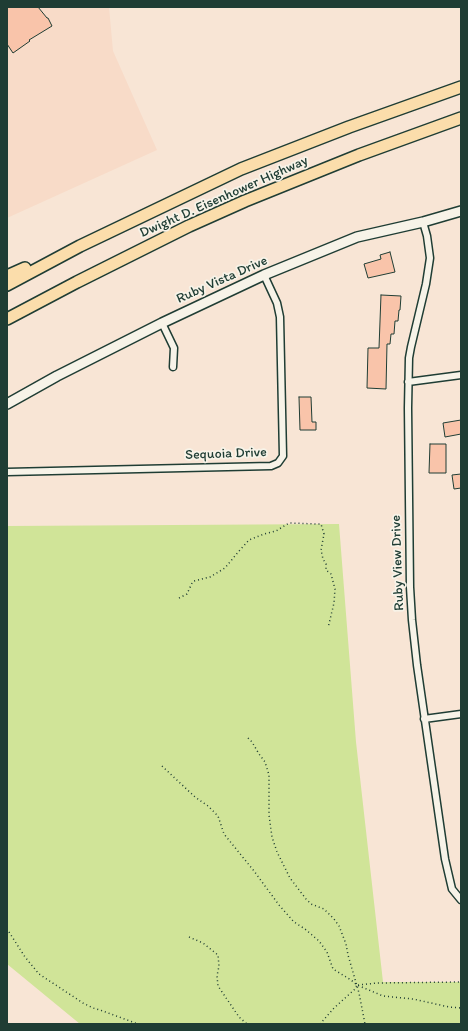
<!DOCTYPE html>
<style>
body{margin:0}
#map{position:relative;width:468px;height:1031px;overflow:hidden;background:#f8e5d5;font-family:Itim,sans-serif}
canvas{display:block}
.frame{position:absolute;inset:0;border:8px solid #1f3d34;pointer-events:none}
</style>
<div id="map">
<canvas width="468" height="1031"></canvas>
<div class="frame"></div>
</div>
<script>
const c = document.querySelector('canvas').getContext('2d');
c.lineJoin = 'round';
function fill(path, color) {
  c.fillStyle = color;
  c.fill(path, 'evenodd');
}
function poly(rows) {
  const path = new Path2D();
  for (const r of rows) {
    path.moveTo(r[0], r[1]);
    for (let i = 2; i < r.length; i += 2) path.lineTo(r[i], r[i + 1]);
  }
  return path;
}
function stroke(path, color, width, dash) {
  c.strokeStyle = color;
  c.lineWidth = width;
  c.lineCap = dash ? 'butt' : 'round';
  c.setLineDash(dash || []);
  c.stroke(path);
}
function write(font, color, halo, rows, align = 'center') {
  c.font = font + ' Itim,sans-serif';
  c.lineWidth = 3.5;
  c.setLineDash([]);
  c.textBaseline = 'middle';
  c.strokeStyle = halo;
  c.fillStyle = color;
  for (const [text, x, y, turn = 0] of rows) {
    c.save();
    c.translate(x, y);
    c.rotate((+turn || 0) * Math.PI / 180);
    c.textAlign = isNaN(turn) ? turn : align;
    if (halo) c.strokeText(text, 0, 0);
    c.fillText(text, 0, 0);
    c.restore();
  }
}
fill(poly([
 [7,7,109,7,113,51,157,150,7,218]
]), '#f8dbc8');
fill(poly([
 [339,524,356,742,383,982,461,982,461,1024,80,1024,7,964,7,526]
]), '#d0e498');
const building = poly([
 [9,7,38,7,47,18,48,18,52,26,29,40,30,41,13,53,7,44,7,9,9,7],
 [390,252,395,272,368,278,364,264,381,259,380,255,390,252],
 [381,295,401,296,400,310,399,310,398,321,395,321,394,334,391,334,390,344,387,344,386,389,367,388,368,348,379,348,381,295],
 [299,397,311,397,312,422,316,422,316,430,300,430,299,397],
 [461,420,461,434,445,437,443,423,461,420],
 [430,444,446,444,446,473,429,473,430,444],
 [461,474,461,488,454,489,452,475,461,474]
]);
fill(building, '#f9c4aa');
stroke(building, '#1f3d34', 1);
const street = poly([
 [423,222,427,236,430,258,426,284,411,347,409,358,408,408,410,587,412,620,417,665,445,859,452,889,461,900],
 [162,323,174,348,173,367],
 [408,382,461,375],
 [7,472,271,466,278,463,283,456,280,317,277,303,264,275],
 [424,719,461,714]
]);
const secondary = poly([
 [7,404,57,376,162,323,264,275,357,237,423,222,461,211]
]);
const highway = poly([
 [7,276,25,268],
 [7,285,80,246,241,169,349,127,461,87],
 [7,319,77,282,189,226,245,201,359,155,461,118]
]);
stroke(street, '#1f3d34', 9);
stroke(secondary, '#1f3d34', 12);
stroke(highway, '#1f3d34', 14);
stroke(poly([
 [179,598,187,594,192,583,194,581,210,577,225,568,239,551,249,540,264,534,276,531,289,523,317,524,321,524,324,534,321,550,323,559,326,564,326,570,331,574,335,589,334,603,328,628],
 [248,738,252,742,259,754,265,762,269,775,269,815,272,837,277,852,290,878,306,899,311,904,324,909,334,919,339,926,346,944,348,955,359,993,365,1024],
 [162,766,195,797,208,806,218,816,224,834,254,871,279,905,294,922,305,929,319,941,327,952,333,969,351,980,357,985,383,996,413,999,449,1007,461,1008],
 [9,932,25,957,39,974,83,1003,93,1008,100,1010,138,1024],
 [189,937,203,943,218,955,219,966,217,976,218,986,239,1017,247,1024],
 [358,985,377,983,461,982],
 [320,1024,334,1008,354,990,357,985]
]), '#1f3d34', 1.5, [1, 3]);
stroke(street, '#f7f3e8', 6);
stroke(secondary, '#f7f3e8', 9);
stroke(highway, '#fbddab', 11);
write('14px', '#1f3d34', '#f7f3e8', [
 ["Dwight D. Eisenhower Highway",224,197,-24],
 ["Ruby Vista Drive",222,280,-24],
 ["Sequoia Drive",226,454,-2],
 ["Ruby View Drive",398,563,-92]
]);
</script>
